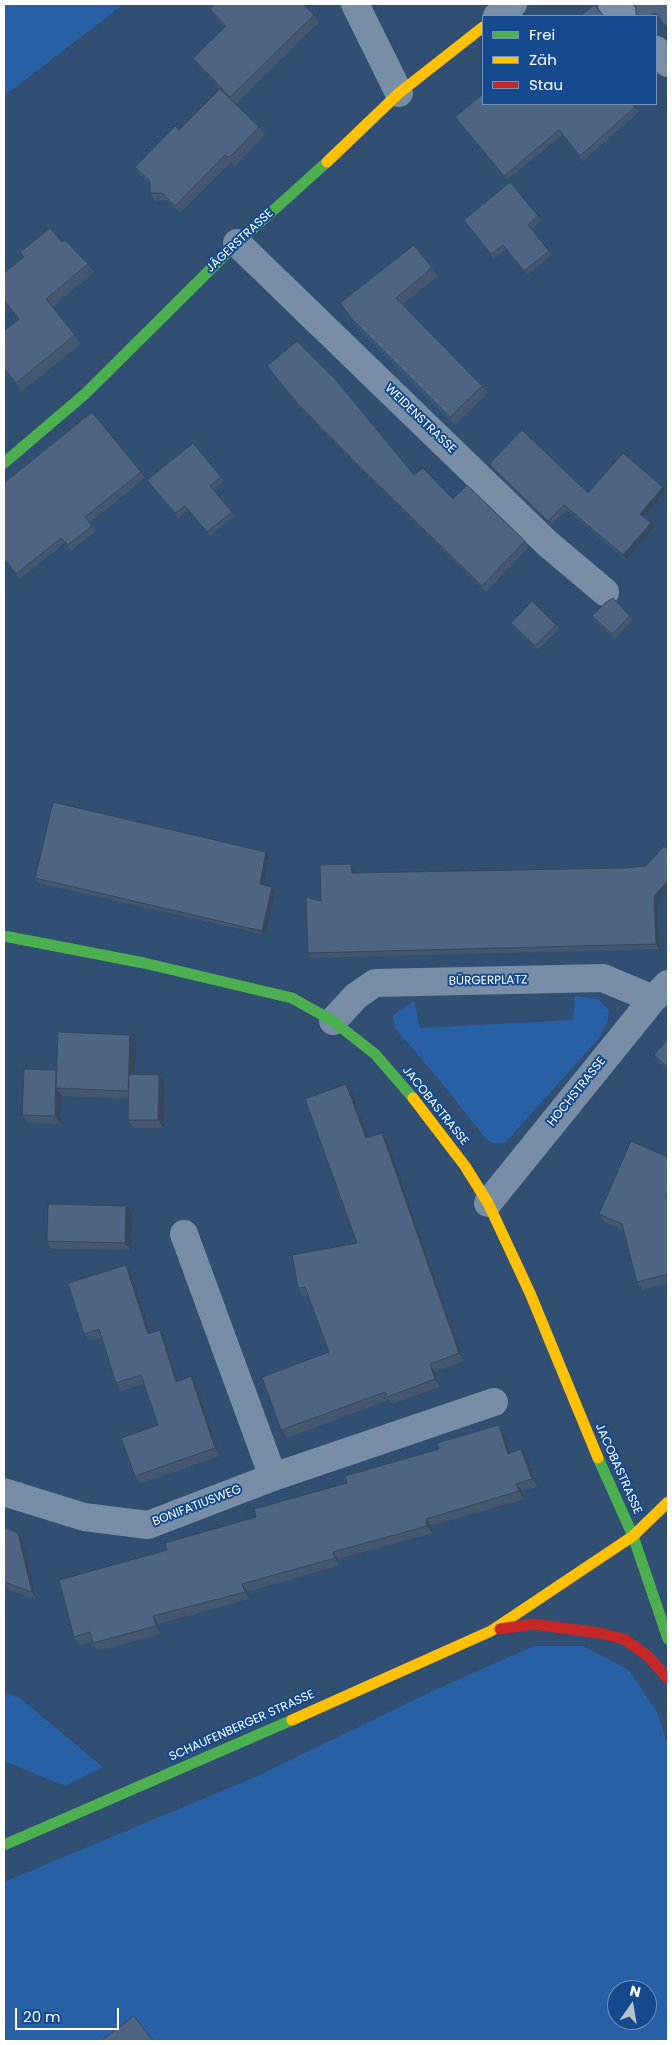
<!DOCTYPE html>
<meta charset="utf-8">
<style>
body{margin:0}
#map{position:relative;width:672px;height:2045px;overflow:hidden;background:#314e73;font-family:Poppins,sans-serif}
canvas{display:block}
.frame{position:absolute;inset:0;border:5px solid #fff;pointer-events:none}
.legend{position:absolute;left:482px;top:15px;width:175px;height:90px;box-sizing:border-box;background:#154a8f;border:1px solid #7392bc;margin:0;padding:6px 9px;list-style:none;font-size:15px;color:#fff}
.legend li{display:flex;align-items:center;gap:10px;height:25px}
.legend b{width:25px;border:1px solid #7392bc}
.north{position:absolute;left:607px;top:1980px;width:50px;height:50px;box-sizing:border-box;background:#154a8f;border:1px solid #7392bc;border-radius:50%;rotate:13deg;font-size:14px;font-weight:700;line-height:20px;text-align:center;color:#fff}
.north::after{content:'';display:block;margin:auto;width:18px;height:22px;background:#b7c1ce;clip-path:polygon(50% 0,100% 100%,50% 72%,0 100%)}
.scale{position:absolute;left:15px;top:2008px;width:104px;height:22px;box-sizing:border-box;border:2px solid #fff;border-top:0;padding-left:6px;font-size:15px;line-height:18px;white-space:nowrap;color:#fff;-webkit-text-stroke:4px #154a8f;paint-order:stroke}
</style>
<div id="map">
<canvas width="672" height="2045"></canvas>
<div class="frame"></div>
<ul class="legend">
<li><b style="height:6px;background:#4caf50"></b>Frei</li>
<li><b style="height:6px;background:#ffc107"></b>Zäh</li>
<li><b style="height:6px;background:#c62828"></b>Stau</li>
</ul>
<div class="north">N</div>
<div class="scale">20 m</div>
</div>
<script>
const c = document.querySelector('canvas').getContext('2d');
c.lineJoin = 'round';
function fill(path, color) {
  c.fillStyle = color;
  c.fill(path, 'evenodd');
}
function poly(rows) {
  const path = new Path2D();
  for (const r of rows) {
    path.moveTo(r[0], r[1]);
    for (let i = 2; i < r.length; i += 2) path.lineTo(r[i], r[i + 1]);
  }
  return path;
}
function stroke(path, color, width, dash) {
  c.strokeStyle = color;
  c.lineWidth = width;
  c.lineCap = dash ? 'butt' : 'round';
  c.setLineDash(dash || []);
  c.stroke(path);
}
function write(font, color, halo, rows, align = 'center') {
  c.font = font + ' Poppins,sans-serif';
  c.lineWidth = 4;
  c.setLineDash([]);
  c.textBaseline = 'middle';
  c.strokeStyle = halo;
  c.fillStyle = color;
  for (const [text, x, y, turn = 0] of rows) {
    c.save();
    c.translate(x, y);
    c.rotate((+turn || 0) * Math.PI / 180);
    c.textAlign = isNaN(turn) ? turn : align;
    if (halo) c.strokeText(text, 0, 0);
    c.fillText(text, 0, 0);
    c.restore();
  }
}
fill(poly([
 [4,4,124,4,4,96],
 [575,996,598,999,605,1005,609,1011,608,1020,599,1038,505,1143,492,1143,486,1139,441,1082,395,1028,393,1015,414,1001,420,1028,573,1020],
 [534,1646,583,1646,629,1670,657,1712,668,1744,668,2041,4,2041,4,1882,253,1778,437,1689],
 [617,1990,647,1990,647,2020,617,2020],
 [4,1692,20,1698,103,1767,65,1786,4,1761]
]), '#2860a6');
stroke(poly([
 [355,4,399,93],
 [612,4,624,16],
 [497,16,513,4],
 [656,50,668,63],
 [237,243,548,544,605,592],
 [333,1021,356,996,375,983,603,978,653,999],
 [488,1203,653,999,668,984],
 [184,1234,273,1477],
 [4,1492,84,1517,148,1525,273,1477,494,1402]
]), '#788ea6', 28);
stroke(poly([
 [4,463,85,394,237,243,327,162],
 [4,936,144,963,292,998,333,1021,375,1054,413,1098],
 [598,1458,633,1536,668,1639],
 [4,1845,292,1720]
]), '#4caf50', 11);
stroke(poly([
 [327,162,399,93,483,27],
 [413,1098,465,1166,488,1203,530,1293,598,1458],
 [292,1720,491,1631,633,1536,668,1502]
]), '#ffc107', 11);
stroke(poly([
 [500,1629,533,1624,600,1633,624,1639,648,1656,668,1679]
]), '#c62828', 11);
fill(poly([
 [668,4,668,29,658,17,656,19,656,16,635,16],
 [210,9,314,15,319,22,236,104,259,127,265,135,235,166,231,162,180,213,167,200,155,201,150,193,150,183,140,175,135,167,179,130,220,89,198,65,193,58,225,27,215,16],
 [635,107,639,112,583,161,562,135,507,180,455,117],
 [538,216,541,221,531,229,552,255,527,275,506,249,494,259,467,224],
 [62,242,88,264,94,272,52,307,81,344,22,391,4,369,4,331,18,319,4,301,4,273,23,257,20,252],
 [432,268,438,276,402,305,482,386,488,393,455,425,358,328,340,303],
 [267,366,414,475,525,541,529,547,486,592,361,469,302,410],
 [490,465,588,493,666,491,644,517,651,523,654,527,626,560,567,510,551,525,493,469],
 [141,472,145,478,90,522,96,531,71,551,65,543,20,579,5,560,4,561,4,483],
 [221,477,224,481,213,490,235,516,210,536,188,510,178,518,147,480],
 [592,616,630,616,633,620,615,639,595,620],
 [511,623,556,625,559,629,538,650,514,627],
 [668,850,668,888,657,900,659,949,311,958,308,953,321,901,351,864,354,869,354,873,624,868,646,866],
 [269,857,264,885,272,887,275,892,265,935,38,883,35,878],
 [668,1039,668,1071,660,1063,654,1055],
 [136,1043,135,1074,165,1083,164,1128,134,1128,128,1120,128,1099,62,1096,61,1124,28,1123,22,1115,56,1070],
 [352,1092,368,1137,382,1133,387,1140,464,1361,435,1372,440,1387,392,1404,389,1400,287,1438,281,1430,329,1352,308,1295,303,1296,298,1288,357,1243],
 [668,1157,668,1283,642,1290,637,1282,623,1230,605,1222,599,1214],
 [126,1206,132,1214,131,1250,52,1249,47,1241],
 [131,1273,150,1333,160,1330,165,1337,179,1381,191,1376,196,1384,220,1456,140,1484,135,1476,158,1425,144,1384,121,1391,116,1383,101,1338,90,1341,84,1334],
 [504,1432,511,1453,521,1449,527,1457,538,1487,522,1491,524,1499,431,1526,433,1533,338,1559,340,1565,248,1592,250,1599,158,1624,161,1634,98,1651,93,1643,93,1641,80,1645,74,1637,167,1550,347,1483],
 [4,1527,18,1533,23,1540,37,1600,4,1588]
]), '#435771');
fill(poly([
 [663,487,666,491,643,518,640,514],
 [651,523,654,527,626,560,623,555],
 [266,852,269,857,263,889,260,884],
 [351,864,354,869,355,878,352,873],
 [668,881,668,888,657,900,659,949,656,944,654,896],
 [272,887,275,892,265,935,262,931],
 [130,1035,136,1043,134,1099,128,1091],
 [56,1070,56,1088,62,1096,61,1124,55,1116],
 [159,1075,165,1083,164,1128,158,1120],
 [346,1084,352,1092,371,1146,366,1138],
 [382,1133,387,1140,464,1361,459,1353],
 [126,1206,132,1214,131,1250,125,1243],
 [126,1265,131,1273,153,1341,148,1334],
 [160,1330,165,1337,181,1390,176,1382],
 [430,1364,435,1372,440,1387,435,1379],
 [191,1376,196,1384,220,1456,215,1448],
 [499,1425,504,1432,513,1461,508,1454],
 [521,1449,527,1457,538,1487,532,1479],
 [516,1484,522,1491,524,1499,519,1491],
 [426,1519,431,1526,433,1533,427,1526],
 [18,1533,23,1540,37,1600,32,1592],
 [333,1552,338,1559,340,1565,335,1558],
 [242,1584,248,1592,250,1599,245,1592],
 [153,1616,158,1624,161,1634,156,1626]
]), '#37475c');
const building = poly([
 [215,4,303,4,314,15,230,97,193,58,226,26,210,9,215,4],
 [634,4,668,4,668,28,655,13,650,16,635,16,636,15,636,7,634,4],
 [594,5,604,16,580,16,594,5],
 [220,89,259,127,229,158,225,155,175,206,162,193,150,193,150,181,135,167,175,126,179,130,220,89],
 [483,94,483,104,633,104,635,107,580,156,559,130,504,176,455,117,483,94],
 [510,182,538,216,528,225,549,251,524,271,503,245,491,254,464,220,510,182],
 [50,228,62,242,65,240,88,264,46,299,75,335,16,383,4,368,4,331,19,319,4,300,4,273,24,257,20,252,50,228],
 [414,245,432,268,396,298,482,386,450,417,353,320,340,303,414,245],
 [297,341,336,380,414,475,423,468,453,499,467,485,525,541,482,586,356,463,298,404,267,366,297,341],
 [92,412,141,472,85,517,92,526,68,545,61,538,16,574,4,558,4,483,92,412],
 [522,430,588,493,623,453,663,487,640,514,651,523,623,555,564,505,548,521,490,465,492,461,522,430],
 [193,443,221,477,210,486,232,512,207,532,185,506,175,513,147,480,193,443],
 [613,598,630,616,612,634,592,616,605,603,613,598],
 [532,601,556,625,535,646,511,623,532,601],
 [53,802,266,852,260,884,272,887,262,931,35,878,53,802],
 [664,846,668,850,668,881,654,896,656,944,308,953,306,897,321,901,320,865,351,864,352,873,624,868,646,866,664,846],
 [58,1032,130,1035,128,1091,56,1088,58,1032],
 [668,1039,668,1068,654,1055,668,1039],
 [24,1069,56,1070,55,1116,22,1115,24,1069],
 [129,1074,159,1075,158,1120,128,1120,129,1074],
 [346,1084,366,1138,382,1133,459,1353,430,1364,435,1379,387,1397,385,1392,281,1430,262,1377,329,1352,305,1287,298,1288,292,1255,357,1243,305,1099,346,1084],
 [631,1141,668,1157,668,1192,666,1197,668,1197,668,1274,637,1282,622,1224,599,1214,631,1141],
 [48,1204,126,1206,125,1243,47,1241,48,1204],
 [126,1265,148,1334,160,1330,176,1382,191,1376,215,1448,135,1476,121,1438,158,1425,141,1375,116,1383,99,1329,84,1334,68,1283,126,1265],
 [499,1425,508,1454,521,1449,532,1479,516,1484,519,1491,426,1519,427,1526,333,1552,335,1558,242,1584,245,1592,153,1616,156,1626,93,1643,90,1632,74,1637,59,1580,167,1550,165,1543,256,1517,254,1509,347,1483,345,1476,439,1449,437,1443,499,1425],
 [4,1527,18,1533,32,1592,4,1582,4,1527],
 [134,2016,153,2041,101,2041,134,2016]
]);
fill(building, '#4e6583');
stroke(building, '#37475c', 1);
write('12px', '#fff', '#154a8f', [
 ["JÄGERSTRASSE",240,241,-43],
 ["WEIDENSTRASSE",420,419,44],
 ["BÜRGERPLATZ",488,981,-1],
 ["HOCHSTRASSE",577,1092,-51],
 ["JACOBASTRASSE",435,1106,51],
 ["JACOBASTRASSE",618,1469,66],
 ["BONIFATIUSWEG",197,1506,-21],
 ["SCHAUFENBERGER STRASSE",242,1726,-24]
]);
</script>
